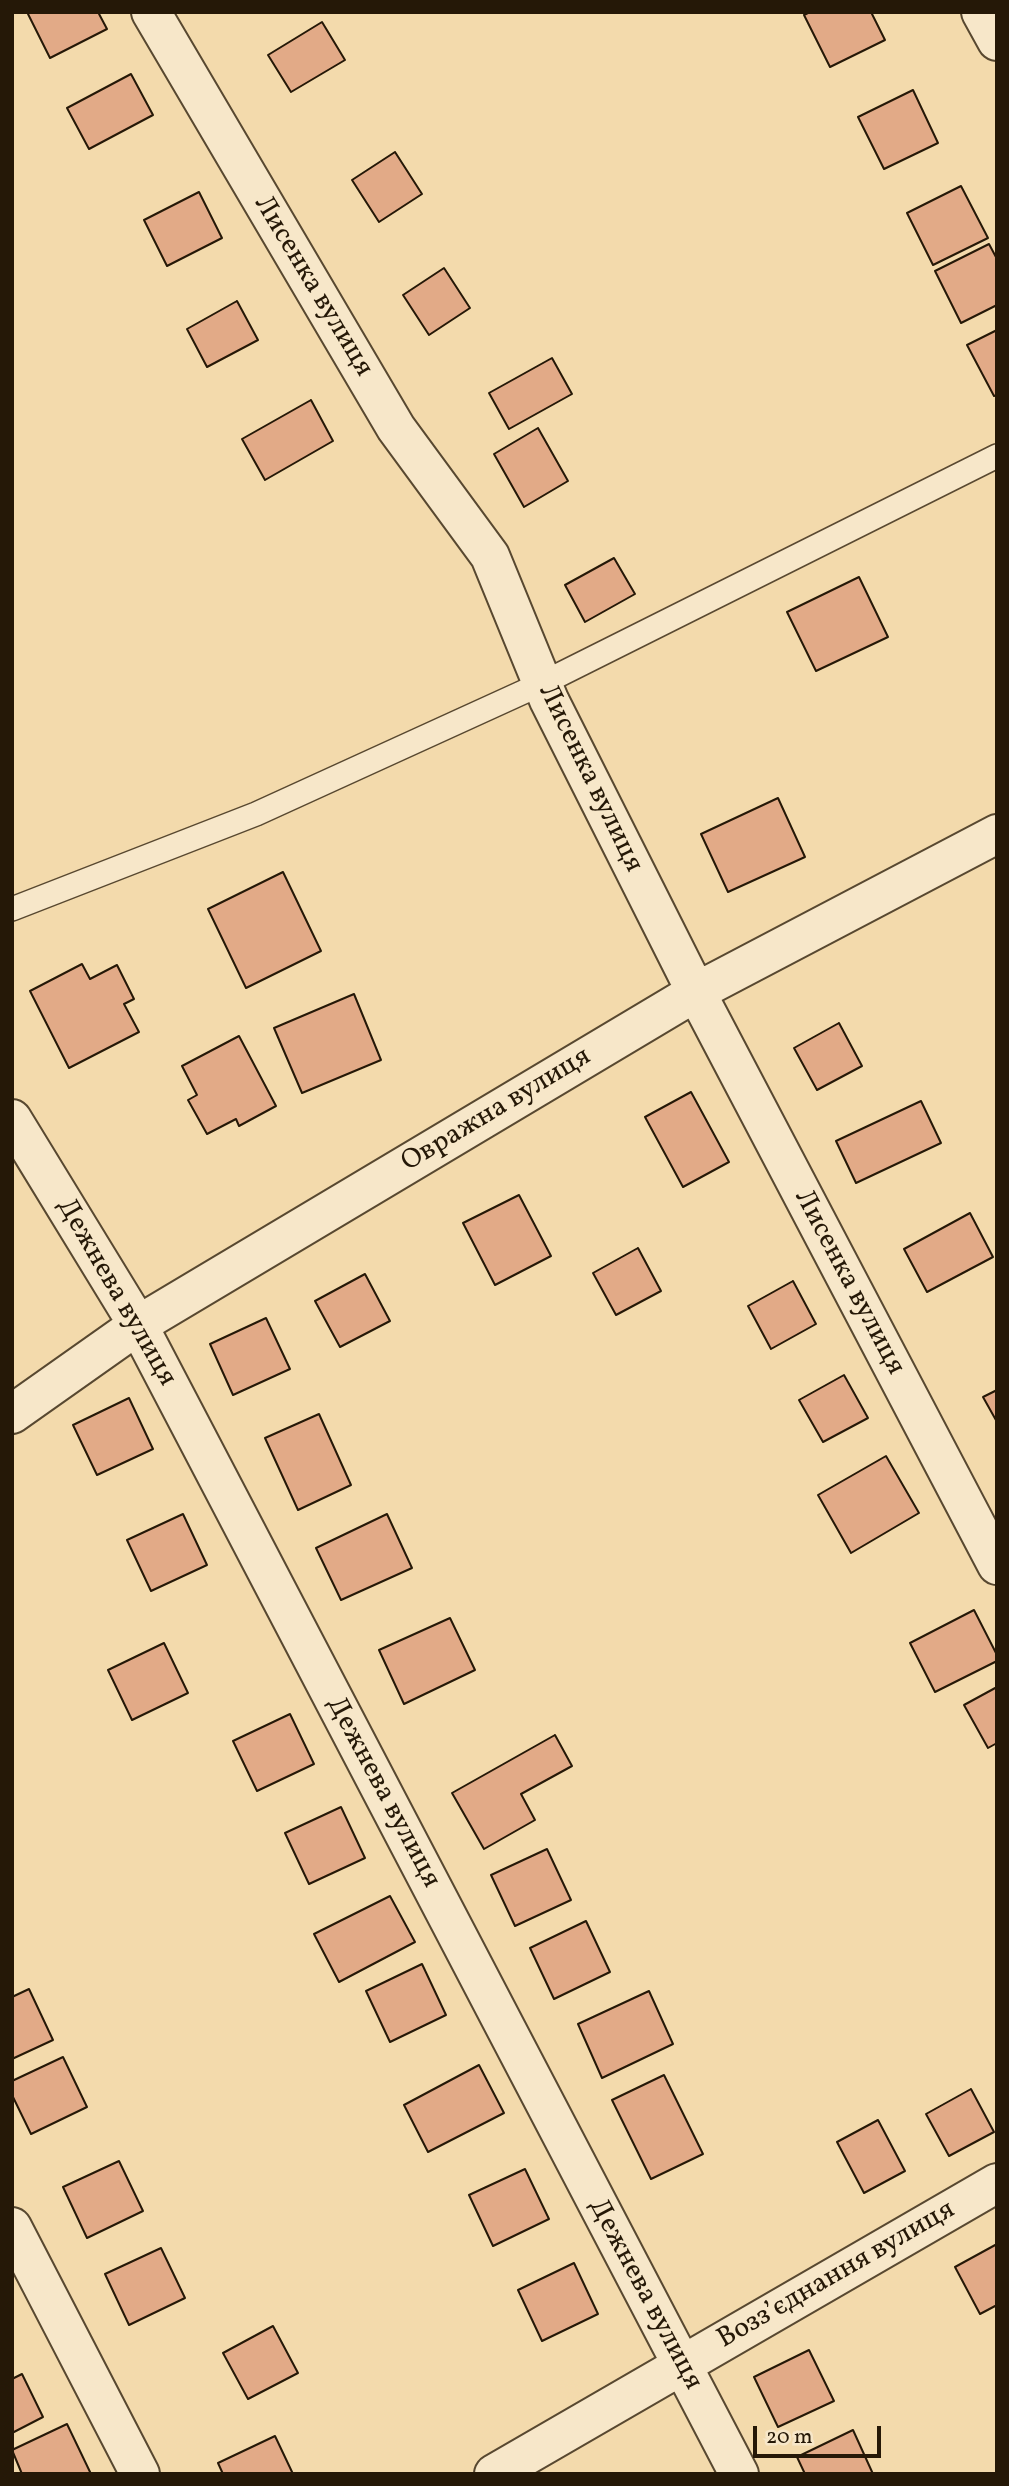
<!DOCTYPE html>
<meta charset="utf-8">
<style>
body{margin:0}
#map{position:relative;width:1009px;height:2486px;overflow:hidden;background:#f3daac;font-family:Vollkorn,serif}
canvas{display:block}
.frame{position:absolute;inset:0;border:14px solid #251807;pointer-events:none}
.scale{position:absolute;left:753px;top:2426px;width:128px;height:32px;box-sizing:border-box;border:4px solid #251807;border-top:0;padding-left:9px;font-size:21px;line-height:24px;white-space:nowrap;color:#251807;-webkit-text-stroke:5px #f7e7c9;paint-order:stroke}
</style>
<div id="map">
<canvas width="1009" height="2486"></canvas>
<div class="frame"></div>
<div class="scale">20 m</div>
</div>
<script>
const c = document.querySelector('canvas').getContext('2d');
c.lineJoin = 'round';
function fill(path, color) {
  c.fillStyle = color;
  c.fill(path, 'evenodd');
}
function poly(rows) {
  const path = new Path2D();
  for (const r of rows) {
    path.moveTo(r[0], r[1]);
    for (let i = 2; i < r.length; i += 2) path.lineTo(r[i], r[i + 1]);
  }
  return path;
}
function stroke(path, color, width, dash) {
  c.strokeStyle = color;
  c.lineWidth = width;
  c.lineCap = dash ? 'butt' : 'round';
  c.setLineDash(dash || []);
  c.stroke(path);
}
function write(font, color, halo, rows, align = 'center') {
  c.font = font + ' Vollkorn,serif';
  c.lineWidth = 7;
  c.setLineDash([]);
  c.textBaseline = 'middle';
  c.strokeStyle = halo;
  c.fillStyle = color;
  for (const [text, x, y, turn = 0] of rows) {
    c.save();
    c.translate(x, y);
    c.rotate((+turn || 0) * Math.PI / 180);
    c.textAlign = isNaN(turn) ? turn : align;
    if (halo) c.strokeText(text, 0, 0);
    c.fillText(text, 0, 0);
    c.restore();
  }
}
const building = poly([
 [31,12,98,12,107,29,50,58,28,14,31,12],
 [810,12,871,12,885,40,830,67,804,15,810,12],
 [322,22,345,60,291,92,268,55,322,22],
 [131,74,153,115,89,149,67,108,131,74],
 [913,90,938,143,884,169,858,117,913,90],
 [395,152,422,194,379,222,352,180,395,152],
 [961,186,988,238,933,265,907,213,961,186],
 [199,192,222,238,167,266,144,220,199,192],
 [989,244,997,259,997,305,961,323,935,271,989,244],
 [444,268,470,308,429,335,403,295,444,268],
 [237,301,258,340,207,367,187,329,237,301],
 [997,330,997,395,994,396,967,345,997,330],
 [552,358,572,394,509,429,489,393,552,358],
 [311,400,333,441,265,480,242,439,311,400],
 [538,428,568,481,524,507,494,454,538,428],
 [614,558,635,594,585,622,565,585,614,558],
 [859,577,888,637,816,671,787,612,859,577],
 [778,798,805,857,728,892,701,834,778,798],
 [283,872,321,951,246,988,208,909,283,872],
 [82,964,90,979,117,965,134,999,124,1004,139,1032,69,1068,30,991,82,964],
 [354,994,381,1060,302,1093,274,1028,354,994],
 [839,1023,862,1066,817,1090,794,1048,839,1023],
 [239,1036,276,1106,239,1126,236,1119,207,1134,188,1100,197,1095,182,1066,239,1036],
 [691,1092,729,1162,683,1187,645,1117,691,1092],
 [921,1101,941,1143,856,1183,836,1141,921,1101],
 [519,1195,551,1256,495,1285,463,1223,519,1195],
 [970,1213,993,1257,927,1292,904,1249,970,1213],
 [638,1248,661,1291,616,1315,593,1273,638,1248],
 [365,1274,390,1321,340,1347,315,1301,365,1274],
 [793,1281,816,1324,771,1349,748,1306,793,1281],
 [266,1318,290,1369,233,1395,210,1344,266,1318],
 [844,1375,868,1418,823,1442,799,1400,844,1375],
 [997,1390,997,1422,983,1397,997,1390],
 [129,1398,153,1449,97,1475,73,1425,129,1398],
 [319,1414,351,1485,298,1510,265,1438,319,1414],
 [886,1456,919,1513,851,1553,818,1495,886,1456],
 [183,1514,207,1565,151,1591,127,1540,183,1514],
 [387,1514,412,1568,341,1600,316,1548,387,1514],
 [974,1610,997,1655,997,1661,935,1692,910,1643,974,1610],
 [450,1618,475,1670,404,1704,379,1650,450,1618],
 [164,1643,188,1693,132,1720,108,1670,164,1643],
 [997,1687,997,1743,988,1748,964,1705,997,1687],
 [290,1714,314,1764,257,1791,233,1741,290,1714],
 [555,1735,572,1766,521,1794,535,1820,484,1849,452,1793,555,1735],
 [341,1807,365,1858,309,1884,285,1833,341,1807],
 [547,1849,571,1900,515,1926,491,1875,547,1849],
 [390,1896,415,1942,339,1982,314,1934,390,1896],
 [586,1921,610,1972,554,1999,530,1948,586,1921],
 [422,1964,446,2015,390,2042,366,1991,422,1964],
 [29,1989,53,2040,12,2059,12,1997,29,1989],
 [649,1991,673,2044,602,2078,578,2024,649,1991],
 [63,2057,87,2107,31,2134,12,2095,12,2081,63,2057],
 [479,2065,504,2113,428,2152,404,2105,479,2065],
 [664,2075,703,2154,651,2179,612,2100,664,2075],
 [971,2089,994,2132,949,2156,926,2114,971,2089],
 [878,2120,905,2171,864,2193,837,2142,878,2120],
 [119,2161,143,2211,87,2238,63,2187,119,2161],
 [525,2169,549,2219,493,2246,469,2195,525,2169],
 [997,2244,997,2305,980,2314,955,2267,997,2244],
 [161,2248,185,2298,129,2325,105,2274,161,2248],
 [574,2263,598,2314,542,2341,518,2290,574,2263],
 [273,2326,298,2373,248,2399,223,2353,273,2326],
 [809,2350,834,2401,778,2427,754,2377,809,2350],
 [22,2374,43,2417,12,2433,12,2379,22,2374],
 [67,2424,91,2474,22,2474,12,2450,67,2424],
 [853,2430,873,2474,805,2474,797,2457,853,2430],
 [275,2436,293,2474,223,2474,218,2463,275,2436]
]);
fill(building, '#e2aa87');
stroke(building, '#251807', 2);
const lane = poly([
 [12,909,256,814,541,684,997,456]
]);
const street = poly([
 [151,12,396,428,490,556,549,700,696,992,997,1565],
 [981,12,997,41],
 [12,1119,138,1325,739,2474],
 [12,1414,138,1325,696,992,997,834],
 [12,2227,140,2474],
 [494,2474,997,2183]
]);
stroke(lane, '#584830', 26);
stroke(street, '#584830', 42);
stroke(lane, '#f7e7c9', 23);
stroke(street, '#f7e7c9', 38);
write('28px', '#251807', '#f7e7c9', [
 ["Лисенка вулиця",312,287,59],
 ["Лисенка вулиця",589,779,64],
 ["Овражна вулиця",497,1111,-31],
 ["Лисенка вулиця",848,1283,62],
 ["Дежнева вулиця",115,1293,60],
 ["Дежнева вулиця",382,1793,62],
 ["Возз’єднання вулиця",837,2276,-30],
 ["Дежнева вулиця",644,2295,62]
]);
</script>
